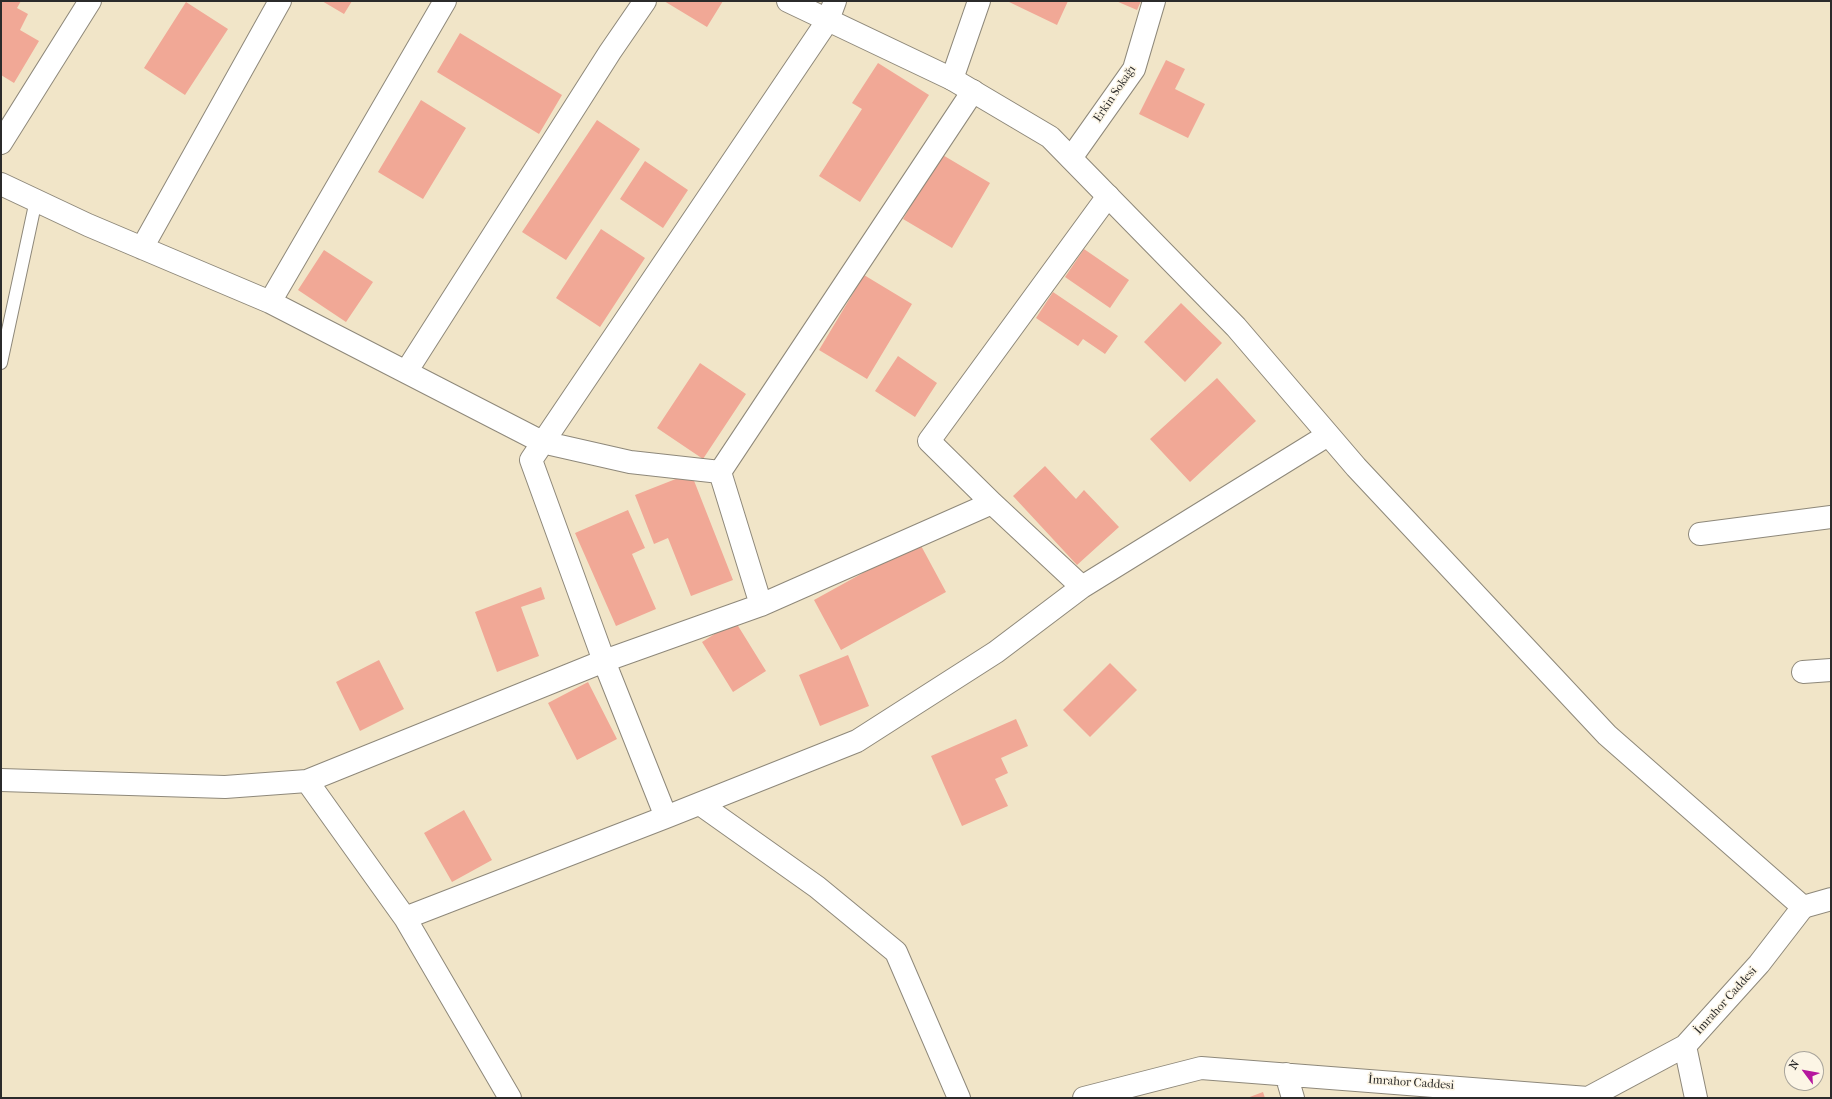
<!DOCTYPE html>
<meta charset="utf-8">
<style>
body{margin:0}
#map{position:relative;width:1832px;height:1099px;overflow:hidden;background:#f1e5c8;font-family:"IM FELL French Canon",serif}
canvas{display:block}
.frame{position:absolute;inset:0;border:2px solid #2b2b2b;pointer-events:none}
.north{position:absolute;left:1784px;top:1051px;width:40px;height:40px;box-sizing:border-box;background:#fcf5e5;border:1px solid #a8a49b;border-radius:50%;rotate:302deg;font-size:11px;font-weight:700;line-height:16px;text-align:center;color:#2b2b2b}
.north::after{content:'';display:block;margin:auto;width:14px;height:18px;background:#b5179e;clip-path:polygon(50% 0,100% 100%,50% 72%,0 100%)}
</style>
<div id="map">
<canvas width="1832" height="1099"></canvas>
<div class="frame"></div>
<div class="north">N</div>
</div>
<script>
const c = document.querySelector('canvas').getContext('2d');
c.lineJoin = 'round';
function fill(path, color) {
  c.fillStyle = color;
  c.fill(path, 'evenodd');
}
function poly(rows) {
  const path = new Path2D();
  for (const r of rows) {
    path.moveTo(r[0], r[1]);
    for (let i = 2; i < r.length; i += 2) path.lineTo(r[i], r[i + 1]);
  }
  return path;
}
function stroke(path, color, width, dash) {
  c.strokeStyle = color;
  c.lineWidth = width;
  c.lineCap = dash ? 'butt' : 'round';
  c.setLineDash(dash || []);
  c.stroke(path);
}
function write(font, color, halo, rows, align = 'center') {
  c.font = font + ' "IM FELL French Canon",serif';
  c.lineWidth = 3;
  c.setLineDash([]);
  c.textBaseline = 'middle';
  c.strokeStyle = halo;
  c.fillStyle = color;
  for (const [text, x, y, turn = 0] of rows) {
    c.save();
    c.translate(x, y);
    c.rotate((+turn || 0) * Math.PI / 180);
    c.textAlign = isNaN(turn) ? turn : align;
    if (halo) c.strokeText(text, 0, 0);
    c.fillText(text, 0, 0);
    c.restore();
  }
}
fill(poly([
 [1,1,21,1,17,8,28,14,20,30,39,41,14,83,1,75],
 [322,1,352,1,344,14],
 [664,1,723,1,707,27],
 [1007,1,1068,1,1057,25],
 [1116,1,1141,1,1137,10],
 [186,2,228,29,185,95,144,68],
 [460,33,562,95,539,134,437,72],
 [1166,60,1185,69,1175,89,1205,104,1188,138,1139,114],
 [878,63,929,95,860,202,819,176,862,109,852,103],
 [421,100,466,128,423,199,378,172],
 [597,120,640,149,566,260,522,232],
 [941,154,990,183,952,248,903,219],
 [645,161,688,190,663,228,620,199],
 [601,229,645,258,600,327,556,298],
 [1084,249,1129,280,1110,308,1065,277],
 [324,250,373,282,346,322,298,290],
 [864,275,912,304,867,379,819,350],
 [1053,292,1118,336,1105,354,1083,339,1078,346,1036,318],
 [1181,303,1222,343,1185,382,1144,342],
 [898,356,937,383,915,417,875,391],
 [700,363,746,394,703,459,657,428],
 [1217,378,1256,421,1190,482,1150,439],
 [1045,466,1076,499,1084,490,1119,527,1077,565,1013,496],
 [691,473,733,580,691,596,668,538,654,544,635,495],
 [628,510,645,548,632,554,656,609,616,626,575,533],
 [919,542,946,592,841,650,814,600],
 [541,587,545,599,521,607,539,656,497,672,475,612],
 [735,621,766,671,733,692,702,642],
 [848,655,869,706,820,726,799,675],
 [379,660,404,709,360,731,336,682],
 [1110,663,1137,690,1090,737,1063,710],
 [588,682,617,739,577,760,548,703],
 [1016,719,1028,746,1001,758,1008,773,995,779,1008,806,962,826,931,756],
 [464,810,492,860,452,882,424,833],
 [1263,1092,1265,1098,1247,1098]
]), '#f1a896');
const service = poly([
 [1,363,36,200]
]);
const minor = poly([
 [952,79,979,1],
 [1,143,90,1],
 [1071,158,1134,69,1154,1],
 [1,184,88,225,270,302,542,442,630,462,720,472],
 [142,248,280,1],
 [270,302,445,1],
 [406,372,610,52,645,1],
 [1700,534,1831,517],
 [1082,587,992,503,929,441,1108,196],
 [761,605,720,472,973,91],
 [1803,672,1831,670],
 [1,780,225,787,307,781,604,661,761,605,992,503],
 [307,781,405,918,510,1098],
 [700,804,817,887,896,952,959,1098],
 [666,817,604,661,531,460,828,20,835,1],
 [405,918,666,817,857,741,996,652,1082,587,1328,435],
 [1685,1046,1696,1098],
 [1286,1074,1293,1098],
 [1084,1098,1201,1068,1588,1098,1685,1046,1759,964,1803,907]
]);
const tertiary = poly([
 [788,1,952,79,1050,137,1236,327,1356,467,1607,735,1803,907,1831,899]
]);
stroke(service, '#8e887a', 14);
stroke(minor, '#8e887a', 24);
stroke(tertiary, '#8e887a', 24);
stroke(service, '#fff', 12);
stroke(minor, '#fff', 22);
stroke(tertiary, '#fff', 22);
write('12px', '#2b2b2b', '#fcf5e5', [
 ["Erkin Sokağı",1115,94,-56],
 ["İmrahor Caddesi",1726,1001,-48],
 ["İmrahor Caddesi",1411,1083,4]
]);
</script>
